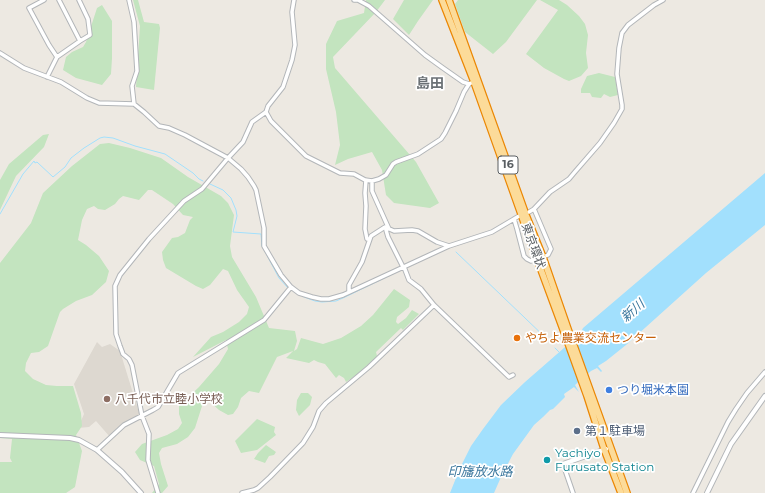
<!DOCTYPE html>
<meta charset="utf-8">
<style>
body{margin:0}
canvas{display:block;background:#ede9e2}
</style>
<canvas width="765" height="493"></canvas>
<script>
const c = document.querySelector('canvas').getContext('2d');
c.lineJoin = 'round';
function fill(path, color) {
  c.fillStyle = color;
  c.fill(path, 'evenodd');
}
function poly(rows) {
  const path = new Path2D();
  for (const r of rows) {
    path.moveTo(r[0], r[1]);
    for (let i = 2; i < r.length; i += 2) path.lineTo(r[i], r[i + 1]);
  }
  return path;
}
function stroke(path, color, width, dash) {
  c.strokeStyle = color;
  c.lineWidth = width;
  c.lineCap = dash ? 'butt' : 'round';
  c.setLineDash(dash || []);
  c.stroke(path);
}
function write(font, color, halo, rows, align = 'center') {
  c.font = font + ' Montserrat,"Noto Sans JP",sans-serif';
  c.lineWidth = 3.5;
  c.setLineDash([]);
  c.textBaseline = 'middle';
  c.strokeStyle = halo;
  c.fillStyle = color;
  for (const [text, x, y, turn = 0] of rows) {
    c.save();
    c.translate(x, y);
    c.rotate((+turn || 0) * Math.PI / 180);
    c.textAlign = isNaN(turn) ? turn : align;
    if (halo) c.strokeText(text, 0, 0);
    c.fillText(text, 0, 0);
    c.restore();
  }
}
fill(poly([
 [97,342,102,347,110,344,120,351,140,416,127,421,110,437,96,421,89,427,78,428,84,414,74,384]
]), '#ddd8d0');
fill(poly([
 [133,0,138,0,144,22,159,24,160,28,154,90,136,87,140,26],
 [366,0,385,0,376,12,333,57,335,68,416,162,439,203,430,208,394,203,386,195,382,170,372,152,348,159,335,165,340,145,336,112,326,69,326,44,337,21,364,13],
 [404,0,433,0,418,21,409,35,393,19],
 [458,0,537,0,506,42,493,54,465,32,455,4],
 [540,0,559,0,567,5,579,16,585,24,588,35,586,53,588,68,581,76,569,81,564,79,544,68,526,54,558,10],
 [102,5,112,21,112,58,111,74,102,85,76,78,63,70,66,57,72,52,83,47,86,42,97,8],
 [599,73,615,77,618,95,610,97,604,94,601,98,592,97,590,93,581,93,581,89,587,76],
 [49,134,44,147,16,176,0,210,0,180,9,164,43,135],
 [109,143,130,148,161,158,188,177,221,196,228,203,234,215,230,246,232,257,256,297,269,328,295,331,297,341,294,351,297,349,301,338,323,344,341,338,361,326,373,315,394,289,410,300,409,307,397,317,396,322,398,324,406,318,412,310,419,314,403,330,401,328,376,352,377,356,358,374,346,382,344,378,339,375,336,378,325,364,318,362,314,360,309,363,286,358,293,351,277,357,259,393,249,391,241,398,238,407,233,414,228,415,219,410,210,402,206,401,202,406,195,428,188,437,177,444,162,448,159,453,161,464,168,486,162,493,152,493,159,484,154,466,140,460,135,452,142,444,167,435,178,429,182,423,179,414,179,406,199,387,219,364,228,349,226,340,193,357,211,337,223,332,239,322,247,314,249,307,237,290,228,271,223,269,210,285,203,289,196,286,166,268,163,260,162,252,172,238,178,237,185,233,190,220,193,217,183,215,173,204,152,190,148,190,139,200,123,196,119,199,115,204,105,210,98,209,94,206,87,209,82,220,78,240,86,245,99,256,109,271,106,282,92,295,76,301,63,309,60,312,48,346,39,352,31,353,26,363,25,371,33,379,46,385,57,386,73,386,81,413,82,426,76,435,82,451,75,487,66,493,0,493,0,462,12,462,10,458,12,439,0,438,0,263,31,223,43,193,72,166,100,144],
 [301,393,308,393,312,397,310,405,299,416,296,410,297,400],
 [257,419,275,427,274,432,276,435,257,450,241,453,235,441],
 [266,445,276,452,274,455,269,456,265,463,254,459,258,453]
]), '#c3e4bf');
fill(poly([
 [765,173,765,225,706,273,626,345,606,361,598,366,602,371,601,372,597,368,591,371,575,385,579,392,574,387,564,394,565,397,553,409,550,410,543,417,534,425,513,454,501,477,494,493,450,493,460,468,471,446,483,429,501,405,525,382,580,334,583,328]
]), '#a2e0fd');
stroke(poly([
 [210,184,223,190,231,198,236,210,237,216,233,232,261,234,262,246,279,278,288,288],
 [0,214,23,174,34,161,35,163,37,162,53,177,65,167,71,158,84,148,100,138,104,137,113,138,135,146,165,154,193,173,199,179,203,181],
 [456,252,548,340],
 [304,297,315,301,322,302,336,301,343,298,401,270],
 [555,348,559,352]
]), '#a2e0fd', 1);
const minor = poly([
 [44,0,29,8,49,45,57,57],
 [79,0,88,19,90,35,80,41],
 [129,0,134,22,136,55,137,71,132,86,134,104],
 [354,0,358,0,369,6,425,55,443,68,463,82,469,84,471,83],
 [0,53,24,68,61,82,87,98,99,103,134,104,144,112,159,126,169,128,185,135,228,158,241,169,248,177,254,186,256,190,264,228,264,246,281,275,291,287,299,293,312,297,321,299,329,299,343,295,449,246,492,232,519,216],
 [47,77,57,57,80,41,59,0],
 [266,112,271,121,306,156,340,173,354,174,365,180,372,181,379,179,386,175,393,164,396,162,418,154,441,139,445,133,456,111,464,92,469,84],
 [366,180,365,193,366,206,365,229,367,239,369,239],
 [372,181,372,191,389,229],
 [534,209,551,249,548,255,543,257],
 [529,212,534,209,550,192,569,179,574,173,600,143,614,123,622,109,622,105,617,74,619,48,622,33,628,25,654,5,663,0],
 [514,219,517,229,524,256,527,259,531,261,537,259],
 [387,228,386,230,388,237,403,267],
 [404,267,409,280,421,289,434,305,509,377,513,375],
 [349,292,349,285,362,262,371,236,385,227,394,231,412,230,418,231,437,242,449,246],
 [97,450,124,425,153,410,158,407,161,402,178,373,264,320,291,287],
 [563,464,573,493],
 [158,493,148,460,149,434,142,416,132,365,129,359,123,354,120,346,116,334,115,286,120,275,149,239,184,201,202,189,228,158,243,142,252,122,266,112,268,106,283,87,292,60,295,45,292,12,294,0],
 [242,493,254,490,258,488,270,477,303,443,313,427,319,411,326,403,369,367,434,305],
 [693,493,728,422,736,409,747,393,765,372]
]);
const tertiary = poly([
 [0,435,70,438,79,440,97,450,122,472,141,493],
 [563,464,606,449],
 [707,493,731,444,765,396]
]);
const trunk = poly([
 [442,0,474,82,537,259,564,332,587,396,604,449,621,493],
 [449,0,526,215,543,257,568,329,627,493]
]);
stroke(minor, '#b3b6b9', 5.5);
stroke(tertiary, '#b3b6b9', 6);
stroke(trunk, '#eb8704', 8);
stroke(minor, '#fff', 3.5);
stroke(tertiary, '#fff', 4);
stroke(trunk, '#fcdb99', 5.5);
for (const [x, y, r, color] of [
 [517,338,4,"#e8710a"],
 [609,390,4,"#3f7fe0"],
 [107,399,4,"#8d6e63"],
 [577,431,4,"#5c6f8a"],
 [547,460,4,"#0f9aa8"]
]) {
  const dot = new Path2D();
  dot.arc(x, y, r, 0, 2 * Math.PI);
  c.fillStyle = color;
  c.fill(dot);
  stroke(dot, '#fff', 1.5);
}
for (const [x, y, w] of [
 [508,165,20]
]) {
  const box = new Path2D();
  box.roundRect(x - w / 2, y - 9, w, 18, 3);
  c.fillStyle = '#fff';
  c.fill(box);
  stroke(box, '#5a5f63', 1);
}
write('bold 11px', '#5a5f63', null, [
 ["16",508,165]
]);
write('12px', '#5a5f63', '#fff', [
 ["東京環状",533,246,70]
]);
write('12px', '#c56008', '#fff', [
 ["やちよ農業交流センター",525,338]
], 'left');
write('12px', '#366cbe', '#fff', [
 ["つり堀米本園",617,390]
], 'left');
write('12px', '#785e54', '#fff', [
 ["八千代市立睦小学校",115,399]
], 'left');
write('12px', '#4e5e75', '#fff', [
 ["第１駐車場",585,431]
], 'left');
write('12px', '#0d838f', '#fff', [
 ["Yachiyo",555,453],
 ["Furusato Station",555,467]
], 'left');
write('italic 13px', '#3b779d', '#fff', [
 ["新川",633,311,-41],
 ["印旛放水路",480,472]
]);
write('bold 14px', '#6b7175', '#fff', [
 ["島田",430,84]
]);
</script>
